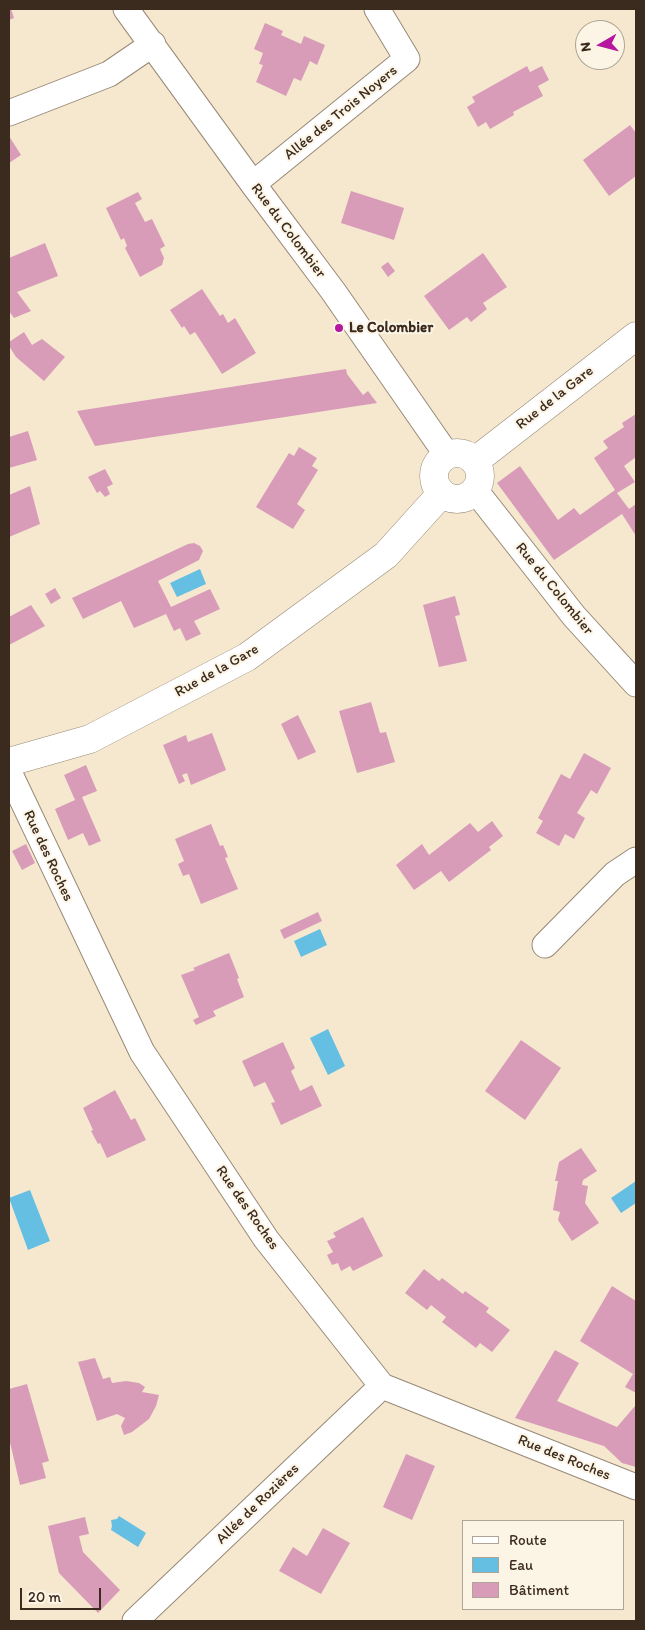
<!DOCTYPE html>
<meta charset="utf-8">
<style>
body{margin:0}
#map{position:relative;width:645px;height:1630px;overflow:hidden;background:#f5e8cf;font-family:Itim,sans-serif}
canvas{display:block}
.frame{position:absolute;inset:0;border:10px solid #3b2a1e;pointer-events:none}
.legend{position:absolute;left:462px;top:1520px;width:162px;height:90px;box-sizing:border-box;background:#fcf5e5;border:1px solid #afa495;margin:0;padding:6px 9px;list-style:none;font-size:15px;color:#3b2a1e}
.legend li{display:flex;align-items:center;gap:10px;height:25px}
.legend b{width:25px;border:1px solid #afa495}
.north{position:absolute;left:575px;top:20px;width:50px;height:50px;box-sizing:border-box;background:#fcf5e5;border:1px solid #afa495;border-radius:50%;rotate:262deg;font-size:14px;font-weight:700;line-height:20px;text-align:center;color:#3b2a1e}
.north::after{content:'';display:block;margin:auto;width:18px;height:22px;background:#b5179e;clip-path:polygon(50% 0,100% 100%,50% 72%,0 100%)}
.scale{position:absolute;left:20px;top:1588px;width:81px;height:22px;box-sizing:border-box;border:2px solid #3b2a1e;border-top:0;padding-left:6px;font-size:15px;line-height:18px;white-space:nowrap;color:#3b2a1e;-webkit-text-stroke:4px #fcf5e5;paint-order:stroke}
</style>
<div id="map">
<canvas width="645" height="1630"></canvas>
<div class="frame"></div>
<ul class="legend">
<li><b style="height:6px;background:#fff"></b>Route</li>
<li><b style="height:14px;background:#65bfe3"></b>Eau</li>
<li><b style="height:14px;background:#d89cb9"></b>Bâtiment</li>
</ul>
<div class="north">N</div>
<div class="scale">20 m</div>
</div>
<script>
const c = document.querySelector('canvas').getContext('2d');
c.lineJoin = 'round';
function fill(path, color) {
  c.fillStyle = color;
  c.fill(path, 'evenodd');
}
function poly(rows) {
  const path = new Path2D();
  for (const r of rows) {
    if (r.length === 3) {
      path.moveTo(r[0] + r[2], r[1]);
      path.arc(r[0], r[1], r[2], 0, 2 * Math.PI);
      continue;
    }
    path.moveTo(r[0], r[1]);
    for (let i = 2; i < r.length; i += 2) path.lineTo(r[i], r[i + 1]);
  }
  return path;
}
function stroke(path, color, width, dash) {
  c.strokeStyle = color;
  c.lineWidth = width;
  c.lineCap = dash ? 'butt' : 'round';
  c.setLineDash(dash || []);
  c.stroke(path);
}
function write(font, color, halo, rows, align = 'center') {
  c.font = font + ' Itim,sans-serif';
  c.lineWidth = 4;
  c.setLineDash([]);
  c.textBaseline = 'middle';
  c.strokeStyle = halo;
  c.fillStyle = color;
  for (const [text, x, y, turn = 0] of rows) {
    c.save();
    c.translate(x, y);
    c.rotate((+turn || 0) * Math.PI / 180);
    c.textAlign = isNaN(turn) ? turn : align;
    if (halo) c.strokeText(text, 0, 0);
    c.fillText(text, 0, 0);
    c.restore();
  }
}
fill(poly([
 [200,569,206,584,177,597,170,583],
 [320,929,327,945,301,957,294,941],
 [328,1029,345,1066,328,1075,310,1038],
 [636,1181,636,1203,621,1213,611,1198],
 [30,1190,50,1241,28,1250,9,1198],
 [119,1516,146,1533,138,1547,111,1530,112,1526,111,1520,117,1519]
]), '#65bfe3');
fill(poly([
 [9,9,11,9,14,18,9,20],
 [265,23,283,31,281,35,301,44,304,36,325,45,317,65,310,61,301,81,294,78,286,96,256,82,263,65,259,64,263,53,254,49],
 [527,66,530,72,542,66,549,80,538,86,543,96,513,112,514,115,490,129,486,122,478,127,467,107,475,102,472,97],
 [630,125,636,133,636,176,609,196,583,160],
 [9,136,21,155,9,163],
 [351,191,404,208,394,240,341,223],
 [138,192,142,199,135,203,145,222,152,219,165,246,160,249,164,258,162,265,140,277,125,248,127,246,124,238,121,240,106,208],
 [45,243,58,276,17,292,31,311,14,318,9,311,9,258],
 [483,253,507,287,483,303,487,309,471,322,467,317,449,330,424,296],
 [388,262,395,271,388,277,381,267],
 [202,289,220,316,223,314,228,323,235,318,256,353,222,374,195,332,190,335,184,326,182,328,170,310],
 [24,332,32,345,42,339,65,357,44,381,16,357,9,346,9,342],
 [346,369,347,374,363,395,368,391,377,403,95,446,77,411],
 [636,414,636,457,624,466,635,482,617,493,629,509,636,504,636,536,622,514,554,560,497,483,520,466,558,520,574,508,580,515,615,490,594,458,608,448,603,441,624,427,622,423],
 [28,431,37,460,9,468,9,437],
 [299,447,317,458,312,466,318,470,297,504,305,510,293,529,256,507,289,453,294,456],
 [105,469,113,484,107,487,110,494,105,497,100,491,97,493,88,477],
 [30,486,40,524,9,537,9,495],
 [194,543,200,546,203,551,199,560,158,581,171,607,210,589,220,609,194,621,201,634,186,641,180,628,174,631,166,614,134,628,121,601,83,619,72,598,188,544],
 [55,588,61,598,51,604,45,594],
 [455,596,460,615,455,616,467,661,439,667,423,605],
 [31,605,45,626,9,645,9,617],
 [371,702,380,733,386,732,395,762,357,773,339,711],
 [298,715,316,752,298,760,281,724],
 [212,733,226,770,191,785,187,773,182,775,185,781,179,784,163,745,186,735,188,742],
 [584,753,611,768,597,794,591,790,577,813,585,818,574,839,565,834,559,846,536,833,543,821,538,818,561,774,570,779],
 [86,765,97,791,82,797,101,841,89,846,83,833,68,840,55,809,75,800,64,775],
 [492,821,503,836,489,847,491,850,449,882,441,871,414,890,396,865,422,844,429,855,470,823,478,832],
 [211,824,220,846,223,845,228,857,225,858,238,889,201,904,189,874,183,876,178,864,184,861,175,839],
 [26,844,35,863,22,870,12,851],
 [318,912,322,921,284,939,280,930],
 [229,953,239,978,237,979,244,997,213,1011,216,1016,196,1025,193,1020,199,1017,181,975,195,970,193,968],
 [521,1040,561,1068,525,1120,485,1091],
 [283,1042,295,1068,291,1071,300,1091,312,1085,322,1106,281,1125,271,1103,275,1102,265,1082,254,1087,242,1061],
 [115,1090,131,1120,135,1118,146,1140,107,1158,100,1143,98,1144,91,1131,93,1130,83,1108],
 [581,1148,597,1171,583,1180,582,1185,588,1186,585,1203,599,1223,572,1241,558,1220,560,1212,553,1210,558,1181,555,1181,559,1162],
 [363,1217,383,1256,353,1271,350,1266,341,1271,338,1263,332,1265,327,1255,333,1252,327,1241,336,1237,333,1233],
 [424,1269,439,1281,442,1278,463,1294,465,1291,489,1308,486,1312,510,1330,492,1352,480,1343,476,1348,442,1322,446,1317,431,1305,427,1310,405,1293],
 [612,1286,636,1301,636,1393,625,1387,633,1374,580,1341],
 [555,1350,579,1363,557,1401,617,1427,635,1406,636,1407,636,1467,622,1463,604,1446,515,1418],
 [95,1358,103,1379,110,1377,112,1383,126,1381,139,1383,145,1387,142,1392,159,1395,156,1406,149,1419,132,1432,124,1435,121,1426,125,1418,117,1414,97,1421,78,1362],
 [27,1384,49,1461,42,1463,46,1478,20,1485,9,1438,9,1389],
 [406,1454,435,1466,412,1520,383,1507],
 [85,1517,89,1534,79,1536,83,1552,120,1590,98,1613,59,1573,48,1526],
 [323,1528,350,1543,321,1594,279,1571,293,1547,307,1556]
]), '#d89cb9');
const street = poly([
 [126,9,253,184,333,291,447,455],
 [9,113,109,74,153,44],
 [253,184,407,59,377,9],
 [475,490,574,616,636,684],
 [9,772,142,1052,266,1239,382,1386,636,1487],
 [545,945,615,874,636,860],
 [135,1621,382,1386]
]);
const secondary = poly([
 [457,476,23],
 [475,461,636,336],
 [9,762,90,739,247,657,386,555,442,493]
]);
stroke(street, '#988976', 27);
stroke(secondary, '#988976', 29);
stroke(street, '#fff', 25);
stroke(secondary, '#fff', 28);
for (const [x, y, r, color] of [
 [339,328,5,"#b5179e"]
]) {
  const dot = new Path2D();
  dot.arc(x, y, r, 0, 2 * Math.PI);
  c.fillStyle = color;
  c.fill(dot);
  stroke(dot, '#fcf5e5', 2);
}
write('15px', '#3b2a1e', '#fcf5e5', [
 ["Allée des Trois Noyers",341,113,-39],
 ["Rue du Colombier",288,231,53],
 ["Rue de la Gare",555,398,-38],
 ["Rue du Colombier",554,589,51],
 ["Rue de la Gare",217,671,-29],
 ["Rue des Roches",48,856,65],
 ["Rue des Roches",247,1208,55],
 ["Rue des Roches",564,1458,22],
 ["Allée de Rozières",258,1504,-44]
]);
write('bold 15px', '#3b2a1e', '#fcf5e5', [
 ["Le Colombier",349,328]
], 'left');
</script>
